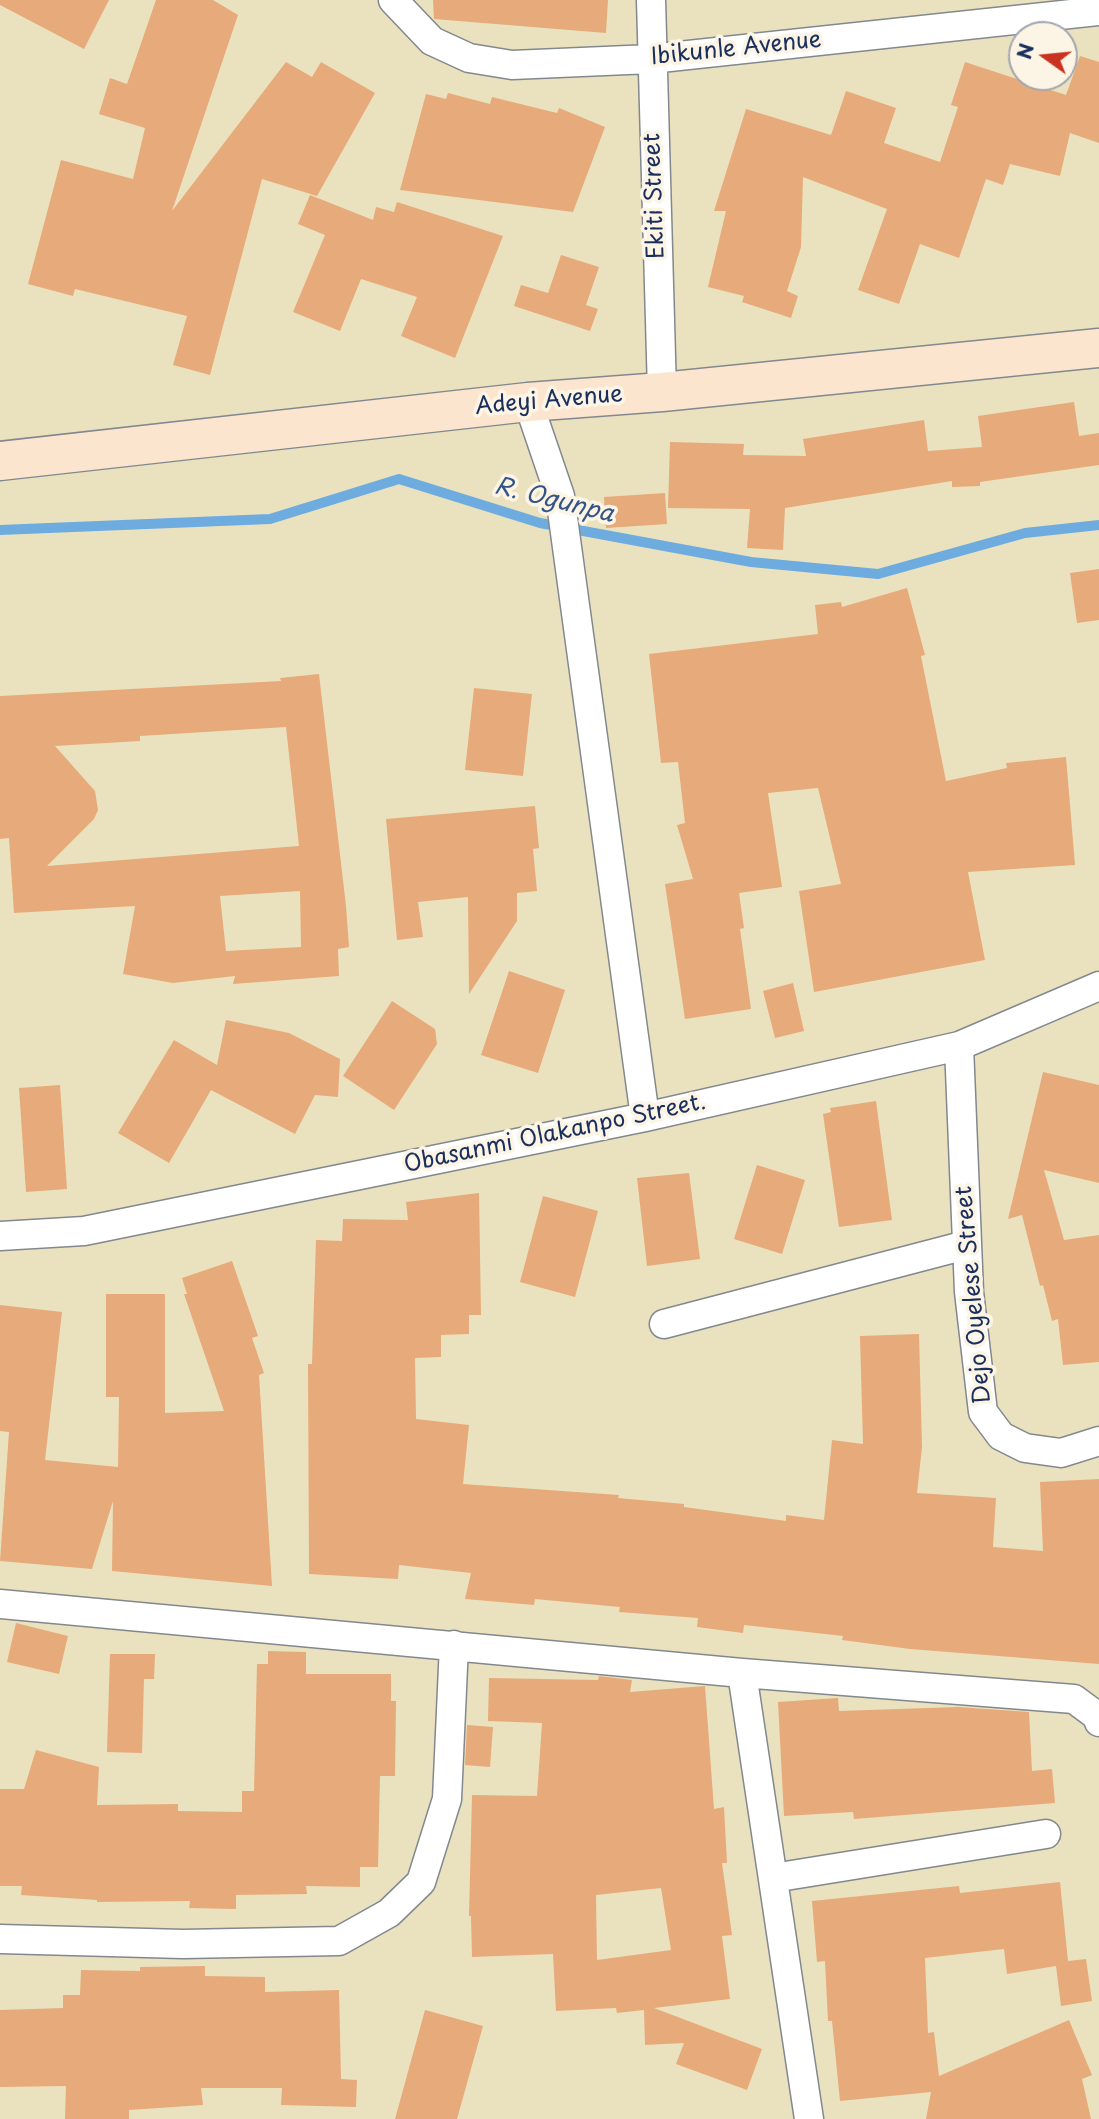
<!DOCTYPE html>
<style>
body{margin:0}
#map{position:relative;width:1099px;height:2119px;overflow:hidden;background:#eae2bf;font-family:"Playpen Sans",sans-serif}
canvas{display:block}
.north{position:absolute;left:1008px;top:21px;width:70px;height:70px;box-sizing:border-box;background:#fcf5e5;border:2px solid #a2a6af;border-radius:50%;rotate:285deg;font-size:19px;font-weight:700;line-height:28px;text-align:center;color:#1b2f5e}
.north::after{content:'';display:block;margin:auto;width:24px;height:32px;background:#c8321e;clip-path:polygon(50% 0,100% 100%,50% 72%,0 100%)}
</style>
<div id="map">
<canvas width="1099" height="2119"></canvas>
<div class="north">N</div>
</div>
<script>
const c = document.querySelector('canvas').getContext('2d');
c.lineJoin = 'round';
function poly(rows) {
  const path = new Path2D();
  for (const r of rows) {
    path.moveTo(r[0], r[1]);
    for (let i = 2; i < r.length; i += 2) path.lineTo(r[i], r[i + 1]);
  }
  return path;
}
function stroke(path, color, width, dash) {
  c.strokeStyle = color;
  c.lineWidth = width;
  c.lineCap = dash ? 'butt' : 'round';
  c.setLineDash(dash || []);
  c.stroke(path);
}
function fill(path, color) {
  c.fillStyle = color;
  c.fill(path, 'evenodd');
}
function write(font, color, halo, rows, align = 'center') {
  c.font = font + ' "Playpen Sans",sans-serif';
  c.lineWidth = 7;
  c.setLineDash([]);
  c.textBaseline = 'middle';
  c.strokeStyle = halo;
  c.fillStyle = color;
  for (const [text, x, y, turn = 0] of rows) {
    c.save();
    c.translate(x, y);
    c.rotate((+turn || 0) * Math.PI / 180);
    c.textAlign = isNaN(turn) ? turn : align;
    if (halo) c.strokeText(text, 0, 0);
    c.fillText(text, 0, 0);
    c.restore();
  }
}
stroke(poly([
 [0,530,270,519,399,479,540,523,751,562,878,574,1025,533,1099,525]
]), '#6eace0', 10);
fill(poly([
 [0,0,109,0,84,49,0,5],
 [156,0,213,0,238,15,172,211,286,62,312,77,321,62,375,93,317,196,262,179,210,375,173,365,187,316,75,289,73,296,28,284,61,160,133,179,145,128,99,114,110,78,127,84],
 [433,0,608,0,606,33,434,19],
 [1080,56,1099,62,1099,143,1070,133,1060,176,1010,164,1003,185,986,179,959,258,920,244,899,304,858,290,887,209,803,177,801,247,787,291,798,296,791,318,742,302,744,296,708,287,726,211,714,211,746,109,831,135,846,91,896,108,884,143,940,162,958,107,951,105,965,62,1066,95],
 [448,93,490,104,492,97,557,113,559,108,605,127,573,212,400,190,426,94,446,99],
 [310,195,373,220,376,207,394,212,397,202,503,236,455,358,401,336,417,297,361,279,340,331,293,312,325,235,298,224],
 [561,255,599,267,586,305,598,309,590,331,514,306,521,285,548,293],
 [1074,402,1079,436,1099,433,1099,465,980,482,980,486,952,487,952,481,785,508,783,550,747,548,750,509,668,508,670,442,744,444,743,455,806,456,803,439,924,420,928,451,982,447,978,416],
 [665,493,667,524,606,528,604,497],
 [1099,569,1099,620,1077,623,1070,573],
 [907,588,925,655,921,656,946,781,1007,768,1006,763,1066,757,1075,865,968,872,985,960,814,992,799,891,841,884,818,788,768,793,782,887,739,893,744,928,740,929,751,1009,685,1019,665,884,693,879,677,825,685,823,678,762,661,763,649,654,818,634,815,605,841,602,842,607],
 [319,674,346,906,349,947,338,949,339,976,233,984,235,976,173,983,123,974,135,906,14,913,9,838,0,839,0,696,281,681,280,678],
 [286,727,299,846,47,866,94,819,98,810,95,791,55,746,140,741,140,736],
 [300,891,301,947,226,951,220,896],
 [474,688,532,694,523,776,465,770],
 [535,806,539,848,533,849,537,891,517,893,517,921,469,994,468,897,418,902,423,937,397,940,386,819],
 [509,971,565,990,538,1073,481,1055],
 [793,983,804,1031,775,1038,763,991],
 [392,1001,435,1029,437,1044,394,1110,343,1076],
 [226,1020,289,1033,340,1059,338,1097,315,1095,295,1134,211,1090,169,1163,118,1133,174,1040,217,1065],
 [1043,1072,1099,1085,1099,1183,1044,1170,1064,1240,1099,1235,1099,1362,1063,1365,1058,1319,1052,1321,1043,1285,1040,1286,1022,1215,1008,1219],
 [60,1085,67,1189,26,1192,19,1088],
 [876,1101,892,1220,839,1227,823,1114,831,1112,830,1108],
 [757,1165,805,1180,782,1254,734,1239],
 [689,1173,700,1259,647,1266,637,1178],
 [479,1193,481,1315,469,1315,469,1334,441,1335,441,1357,415,1358,416,1419,469,1425,463,1484,619,1495,618,1498,684,1504,684,1507,786,1521,786,1515,824,1520,832,1440,863,1444,860,1336,919,1334,922,1447,917,1493,996,1498,993,1547,1043,1551,1040,1482,1099,1479,1099,1664,910,1649,842,1640,843,1636,744,1625,743,1633,697,1627,698,1618,619,1612,620,1607,535,1599,534,1605,465,1599,471,1573,399,1565,398,1579,309,1574,308,1364,312,1364,316,1240,342,1241,343,1219,408,1220,406,1202],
 [543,1196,598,1211,575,1297,520,1282],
 [232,1261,258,1336,252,1338,264,1373,259,1375,272,1586,112,1571,113,1501,92,1569,0,1561,9,1432,0,1431,0,1305,62,1312,45,1460,118,1467,119,1397,106,1397,106,1294,165,1294,165,1413,224,1411,184,1294,187,1294,182,1278],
 [16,1623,68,1636,59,1674,7,1662],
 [268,1651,306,1652,306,1674,391,1674,391,1701,396,1701,395,1776,380,1776,378,1867,360,1867,360,1887,306,1886,307,1894,236,1895,236,1909,189,1908,190,1901,97,1902,97,1900,21,1895,22,1886,0,1886,0,1789,24,1789,36,1750,99,1767,97,1805,178,1804,178,1811,242,1812,242,1791,254,1791,257,1664,268,1664],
 [110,1654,155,1654,154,1679,144,1679,142,1753,107,1752],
 [599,1676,632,1680,630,1692,705,1686,714,1809,724,1807,727,1863,722,1863,732,1935,722,1936,730,1999,654,2008,762,2049,747,2090,676,2064,684,2043,645,2045,644,2010,617,2013,616,2008,556,2011,553,1954,472,1957,471,1916,469,1916,472,1795,537,1796,542,1723,488,1721,489,1678,598,1680],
 [661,1888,671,1950,597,1960,596,1895],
 [838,1698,839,1711,958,1707,1029,1712,1032,1771,1052,1769,1055,1803,854,1819,853,1812,784,1816,778,1702],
 [467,1725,493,1727,490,1767,465,1765],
 [1060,1882,1068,1961,1086,1959,1092,2001,1061,2006,1056,1966,1007,1974,1004,1949,925,1958,928,2033,934,2032,939,2076,1069,2020,1092,2075,1082,2079,1091,2119,926,2119,931,2092,840,2101,832,2021,828,2021,825,1961,817,1962,812,1901,959,1886,960,1893],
 [205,1966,205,1976,265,1977,265,1992,339,1990,341,2079,357,2080,356,2107,281,2105,282,2088,201,2088,203,2105,129,2110,129,2119,65,2119,66,2086,0,2087,0,2010,63,2008,63,1995,80,1995,81,1970,140,1971,140,1967],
 [425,2010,483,2026,457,2119,395,2119]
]), '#e7aa7a');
const street = poly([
 [393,0,432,41,469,58,512,65,651,59,1099,11],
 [651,0,662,392],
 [528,402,560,496,645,1117],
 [959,1046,969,1292,983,1412,1001,1436,1025,1448,1061,1453,1099,1441],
 [0,1236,84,1231,645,1117,959,1046,1099,986],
 [664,1324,966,1245],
 [0,1604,742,1673,1074,1699,1097,1716,1099,1722],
 [742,1673,809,2119],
 [773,1878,1046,1834],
 [0,1939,183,1944,339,1941,389,1913,421,1882,447,1799,454,1645]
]);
const secondary = poly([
 [0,461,528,402,662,392,1099,348]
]);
stroke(street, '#82888e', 31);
stroke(secondary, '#82888e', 41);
stroke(street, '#fff', 28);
stroke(secondary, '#fce5cf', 38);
write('23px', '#1b2f5e', '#fcf5e5', [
 ["Ibikunle Avenue",736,49,-6],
 ["Ekiti Street",655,196,-92],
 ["Adeyi Avenue",549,401,-5],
 ["Obasanmi Olakanpo Street.",555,1134,-12],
 ["Dejo Oyelese Street",974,1295,-95]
]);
write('italic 24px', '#345485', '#fcf5e5', [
 ["R. Ogunpa",554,501,14]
]);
</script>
